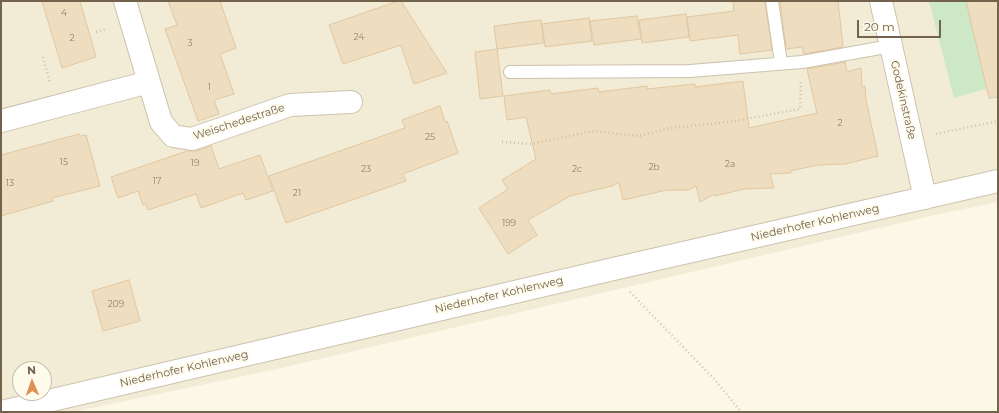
<!DOCTYPE html>
<meta charset="utf-8">
<style>
body{margin:0}
#map{position:relative;width:999px;height:413px;overflow:hidden;background:#fbf8e7;font-family:Montserrat,sans-serif}
canvas{display:block}
.frame{position:absolute;inset:0;border:2px solid #73634d;pointer-events:none}
.north{position:absolute;left:12px;top:361px;width:40px;height:40px;box-sizing:border-box;background:#fefbed;border:1px solid #c6bead;border-radius:50%;rotate:358deg;font-size:11px;font-weight:700;line-height:16px;text-align:center;color:#73634d}
.north::after{content:'';display:block;margin:auto;width:14px;height:18px;background:#de9153;clip-path:polygon(50% 0,100% 100%,50% 72%,0 100%)}
.scale{position:absolute;left:857px;top:20px;width:84px;height:18px;box-sizing:border-box;border:2px solid #73634d;border-top:0;padding-left:5px;font-size:12px;line-height:14px;white-space:nowrap;color:#73634d;-webkit-text-stroke:3px #fefbed;paint-order:stroke}
</style>
<div id="map">
<canvas width="999" height="413"></canvas>
<div class="frame"></div>
<div class="north">N</div>
<div class="scale">20 m</div>
</div>
<script>
const c = document.querySelector('canvas').getContext('2d');
c.lineJoin = 'round';
function fill(path, color) {
  c.fillStyle = color;
  c.fill(path, 'evenodd');
}
function poly(rows) {
  const path = new Path2D();
  for (const r of rows) {
    path.moveTo(r[0], r[1]);
    for (let i = 2; i < r.length; i += 2) path.lineTo(r[i], r[i + 1]);
  }
  return path;
}
function stroke(path, color, width, dash) {
  c.strokeStyle = color;
  c.lineWidth = width;
  c.lineCap = dash ? 'butt' : 'round';
  c.setLineDash(dash || []);
  c.stroke(path);
}
function write(font, color, halo, rows, align = 'center') {
  c.font = font + ' Montserrat,sans-serif';
  c.lineWidth = 4;
  c.setLineDash([]);
  c.textBaseline = 'middle';
  c.strokeStyle = halo;
  c.fillStyle = color;
  for (const [text, x, y, turn = 0] of rows) {
    c.save();
    c.translate(x, y);
    c.rotate((+turn || 0) * Math.PI / 180);
    c.textAlign = isNaN(turn) ? turn : align;
    if (halo) c.strokeText(text, 0, 0);
    c.fillText(text, 0, 0);
    c.restore();
  }
}
fill(poly([
 [1,1,998,1,998,202,935,215,277,369,73,412,1,412],
 [20,369,44,369,44,393,20,393]
]), '#f2ebd6');
fill(poly([
 [929,1,998,1,998,85,954,98]
]), '#cce8c6');
const building = poly([
 [42,1,80,1,96,57,62,68,42,1],
 [168,1,220,1,236,48,220,54,234,94,214,100,219,114,198,121,165,29,177,25,168,1],
 [398,1,401,1,447,73,414,84,401,45,343,64,329,25,398,1],
 [733,1,765,1,772,50,740,54,738,35,690,41,687,17,734,11,733,1],
 [780,1,838,1,843,47,804,54,802,47,786,49,780,1],
 [966,1,998,1,998,97,989,98,966,1],
 [686,14,689,37,642,43,639,20,686,14],
 [637,16,641,39,594,45,590,21,637,16],
 [589,18,592,41,545,47,542,24,589,18],
 [541,20,544,43,497,49,494,26,541,20],
 [497,49,503,96,480,99,475,52,497,49],
 [845,62,847,72,861,68,862,87,865,86,866,100,878,156,845,164,818,165,790,171,791,173,770,174,774,188,744,189,715,196,714,194,700,202,696,186,688,190,667,190,623,200,619,182,612,186,570,196,528,220,537,235,508,254,479,208,508,189,502,180,536,159,526,117,507,120,504,96,550,90,551,94,598,88,599,92,647,86,647,89,695,84,695,87,743,81,749,128,817,113,807,69,845,62],
 [440,106,445,122,447,121,458,153,403,174,406,181,286,223,269,176,405,128,402,120,440,106],
 [79,134,80,136,86,135,100,186,52,198,53,201,1,216,1,155,79,134],
 [211,146,219,169,260,155,273,191,246,200,243,193,201,208,196,194,148,210,146,204,143,205,138,191,118,198,111,177,187,151,196,151,211,146],
 [129,280,140,321,103,331,92,291,129,280]
]);
fill(building, '#efddc0');
stroke(building, '#e1c8a1', 1);
const service = poly([
 [772,1,781,63],
 [510,72,690,71,802,62,891,46]
]);
const minor = poly([
 [125,1,161,122,173,136,192,139,290,105,351,102],
 [881,1,925,198],
 [1,121,149,82],
 [1,412,609,270,998,181]
]);
stroke(service, '#cdc2ad', 14);
stroke(minor, '#cdc2ad', 24);
stroke(poly([
 [96,32,107,29],
 [43,57,50,83],
 [936,134,998,121],
 [502,142,532,144,592,131,640,136,670,128,729,122,800,109,801,82],
 [630,292,715,380,741,412]
]), '#d4c1a3', 2.5, [1, 3]);
stroke(service, '#fff', 12);
stroke(minor, '#fff', 22);
write('9px', '#92826a', null, [
 ["4",64,13],
 ["24",359,37],
 ["2",72,38],
 ["3",190,43],
 ["1",209,87],
 ["2",840,123],
 ["25",430,137],
 ["15",64,162],
 ["19",195,163],
 ["2a",730,164],
 ["2b",654,167],
 ["23",366,169],
 ["2c",577,169],
 ["17",157,181],
 ["13",10,183],
 ["21",297,193],
 ["199",509,223],
 ["209",116,304]
]);
write('11px', '#73634d', '#fefbed', [
 ["Godekinstraße",903,100,77],
 ["Weischedestraße",239,122,-18],
 ["Niederhofer Kohlenweg",815,223,-13],
 ["Niederhofer Kohlenweg",499,295,-13],
 ["Niederhofer Kohlenweg",184,369,-13]
]);
</script>
